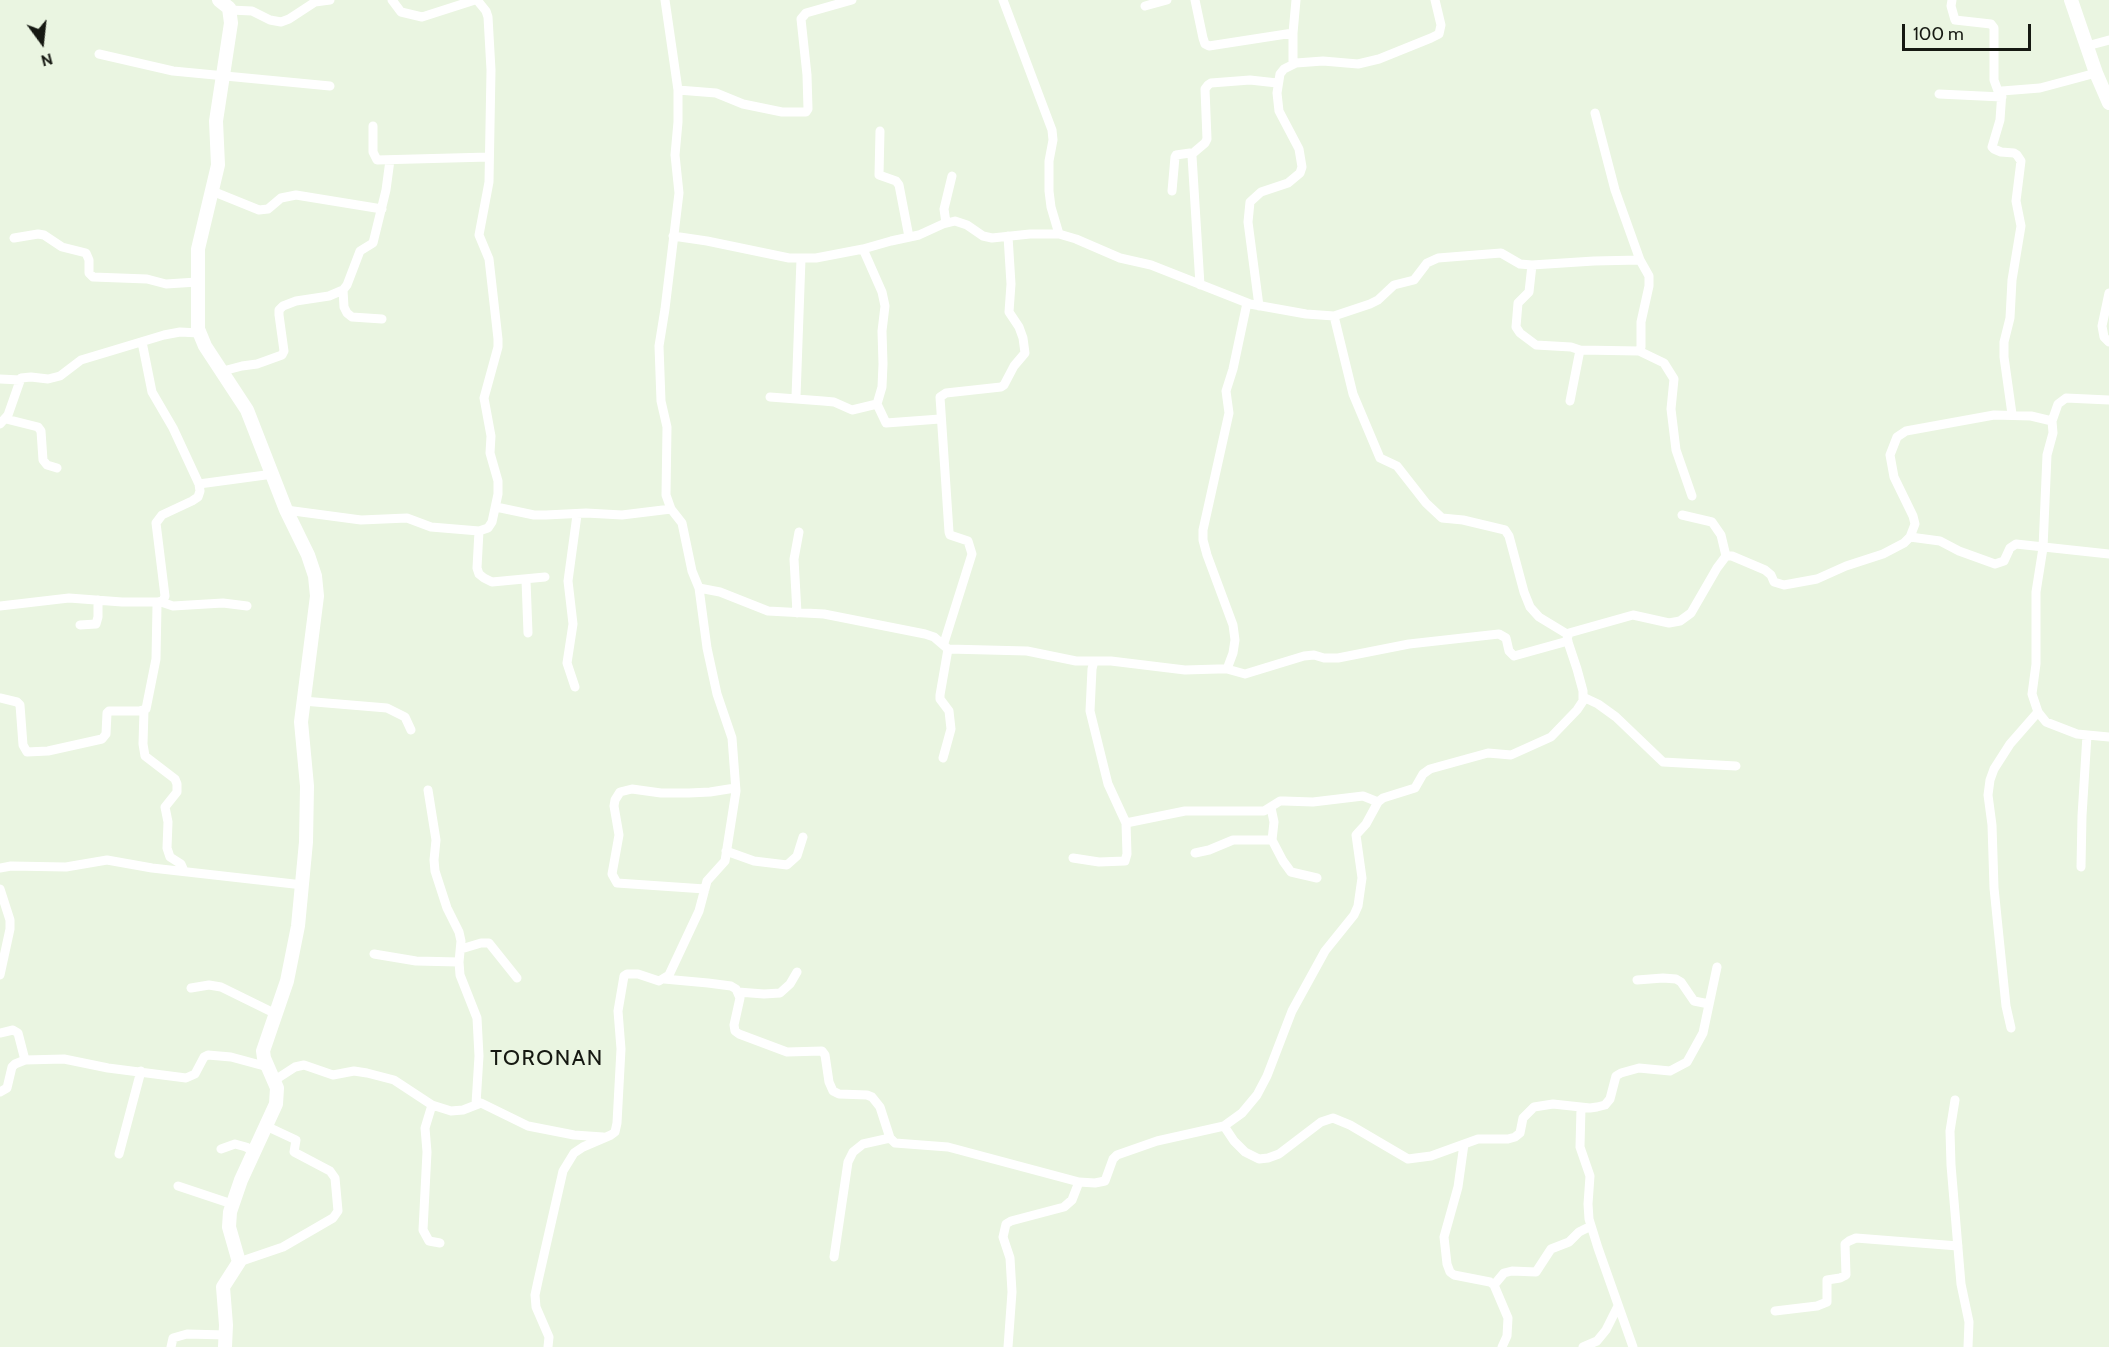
<!DOCTYPE html>
<style>
body{margin:0}
#map{position:relative;width:2109px;height:1347px;overflow:hidden;background:#eaf5e1;font-family:Cabin,sans-serif}
canvas{display:block}
.north{position:absolute;left:12px;top:12px;width:60px;height:60px;-webkit-text-stroke:4px #eaf5e1;paint-order:stroke;rotate:165deg;font-size:16px;font-weight:700;line-height:24px;text-align:center;color:#161912}
.north::after{content:'';display:block;margin:auto;width:21px;height:27px;background:#161912;clip-path:polygon(50% 0,100% 100%,50% 72%,0 100%)}
.scale{position:absolute;left:1902px;top:24px;width:129px;height:27px;box-sizing:border-box;border:3px solid #161912;border-top:0;padding-left:8px;font-size:18px;line-height:21px;white-space:nowrap;color:#161912;-webkit-text-stroke:4px #eaf5e1;paint-order:stroke}
</style>
<div id="map">
<canvas width="2109" height="1347"></canvas>
<div class="north">N</div>
<div class="scale">100 m</div>
</div>
<script>
const c = document.querySelector('canvas').getContext('2d');
c.lineJoin = 'round';
function poly(rows) {
  const path = new Path2D();
  for (const r of rows) {
    path.moveTo(r[0], r[1]);
    for (let i = 2; i < r.length; i += 2) path.lineTo(r[i], r[i + 1]);
  }
  return path;
}
function stroke(path, color, width, dash) {
  c.strokeStyle = color;
  c.lineWidth = width;
  c.lineCap = dash ? 'butt' : 'round';
  c.setLineDash(dash || []);
  c.stroke(path);
}
function write(font, color, halo, rows, align = 'center') {
  c.font = font + ' Cabin,sans-serif';
  c.lineWidth = 5;
  c.setLineDash([]);
  c.textBaseline = 'middle';
  c.strokeStyle = halo;
  c.fillStyle = color;
  for (const [text, x, y, turn = 0] of rows) {
    c.save();
    c.translate(x, y);
    c.rotate((+turn || 0) * Math.PI / 180);
    c.textAlign = isNaN(turn) ? turn : align;
    if (halo) c.strokeText(text, 0, 0);
    c.fillText(text, 0, 0);
    c.restore();
  }
}
stroke(poly([
 [392,0,401,12,422,17,475,0],
 [1003,0,1052,130,1053,140,1049,161,1049,191,1051,207,1059,234],
 [1195,0,1203,38,1205,44,1209,46,1293,33],
 [1952,0,1951,6,1955,20,1991,24,1994,28,1994,80,1998,91,2002,91],
 [1145,6,1167,0],
 [230,10,252,11,270,20,281,22,289,19,315,2,330,0],
 [2087,46,2109,40],
 [99,54,173,71,330,86],
 [1293,64,1293,33,1296,0],
 [678,90,716,93,743,104,782,112,806,112,808,109,807,75,801,19,806,13,852,0],
 [1939,94,2002,97],
 [373,126,373,152,377,160,489,157],
 [880,131,879,175,896,181,899,185,909,237],
 [1192,154,1205,143,1207,139,1205,89,1208,85,1211,83,1250,80,1277,83],
 [212,191,259,210,268,209,281,198,296,195,382,209],
 [1172,191,1175,157,1176,155,1190,153,1192,156,1200,285],
 [946,223,944,209,952,176],
 [673,236,707,241,789,258,816,258,863,249,891,241,919,235,943,224,955,221,967,225,983,236,992,238,1030,234,1059,234,1076,239,1120,258,1151,265,1250,304,1306,314,1334,316,1353,394,1380,458,1397,466,1426,503,1442,518,1463,520,1505,530,1509,536,1524,592,1530,607,1539,617,1567,634],
 [14,238,38,234,44,235,62,247,86,253,89,260,89,273,93,277,147,279,166,284,197,282],
 [1532,265,1529,292,1518,303,1516,327,1520,333,1536,345,1571,347,1580,350],
 [343,290,344,307,347,313,352,317,382,319],
 [2109,293,2102,326,2104,337,2109,342],
 [1247,303,1233,369,1226,391,1229,413,1203,530,1203,540,1207,555,1233,625,1235,640,1233,653,1227,669,1218,669,1185,670,1111,661,1094,661,1092,669,1090,711,1108,784,1126,823,1185,811,1264,811,1280,801,1284,801,1313,802,1363,796,1378,802],
 [1259,306,1248,222,1250,202,1261,192,1288,183,1300,173,1302,167,1299,149,1279,111,1277,93,1280,74,1284,69,1296,63,1323,61,1358,64,1379,59,1431,38,1439,34,1441,25,1435,0],
 [1334,316,1370,304,1378,300,1394,285,1414,280,1427,263,1438,258,1501,253,1520,264,1532,265,1594,261,1640,260],
 [1639,351,1664,363,1674,379,1671,409,1676,450,1692,496],
 [223,371,242,366,257,364,282,355,284,351,279,315,279,310,283,306,296,301,329,296,343,290,347,285,360,251,373,243,386,190,390,160],
 [0,379,20,380],
 [770,397,823,401,834,402,852,410,877,404,882,387,883,364,882,331,885,306,882,292,863,249],
 [796,397,801,259],
 [1570,401,1580,350,1639,351,1641,347,1641,322,1649,286,1649,276,1640,260,1615,190,1595,113],
 [877,404,886,423,940,419],
 [2012,414,2004,357,2004,342,2010,318,2012,280,2021,226,2016,201,2021,161,2017,155,2014,153,2001,152,1994,149,1992,147,2000,120,2002,91,2040,88,2096,73],
 [6,419,38,427,41,431,43,460,47,465,57,468],
 [2052,421,2058,404,2066,398,2109,400],
 [0,424,8,415,21,378,31,377,48,379,60,376,81,360,111,351,164,335,180,332,199,333],
 [199,484,273,474],
 [496,507,534,515,546,515,586,513,622,515,671,509],
 [286,510,361,520,407,518,431,527,479,531,488,528,492,522,498,494,498,481,490,453,491,436,484,398,498,347,498,339,489,259,479,235,489,182,491,70,488,17,486,11,477,0],
 [1682,515,1712,522,1721,535,1726,556],
 [479,531,477,568,479,574,484,578,492,582,545,577],
 [1910,537,1940,541,1959,551,1995,564,2004,561,2010,548,2016,544,2109,554],
 [526,580,528,633],
 [699,588,720,592,768,611,824,614,925,634,934,637,948,649,1027,651,1076,661,1094,661],
 [161,602,173,606,223,603,247,606],
 [0,606,69,598,122,602,158,602],
 [797,613,794,559,799,532],
 [80,625,96,624,98,617,98,600],
 [944,643,972,554,968,541,950,535,949,532,940,397,946,393,1001,387,1004,385,1014,366,1025,353,1023,338,1019,327,1009,312,1011,284,1008,236],
 [1227,669,1245,674,1304,656,1314,655,1324,658,1338,658,1409,644,1499,634,1506,638,1509,651,1514,656,1568,641],
 [575,687,567,663,573,624,568,581,577,515],
 [1583,697,1598,704,1616,717,1663,762,1736,766],
 [0,698,17,702,20,705,23,745,27,752,48,751,102,739,106,734,107,713,109,711,139,711,146,709,156,659,157,605,158,602,163,601,165,596,156,523,162,515,192,501,198,497,200,491,199,484,173,428,152,392,142,342],
 [303,701,387,708,405,717,411,730],
 [144,710,143,744,145,756,175,779,177,784,177,792,165,807,168,822,167,848,170,857,181,864,184,871],
 [943,758,951,729,949,711,940,699,940,695,948,649],
 [428,790,436,840,434,860,435,871,447,908,459,932,461,941,459,962,460,975,477,1018,479,1056,476,1104],
 [1271,808,1274,822,1272,840,1283,861,1291,872,1317,878],
 [726,851,754,861,787,865,797,856,803,837],
 [1195,853,1209,850,1233,840,1272,840],
 [1073,858,1099,862,1125,861,1127,854,1126,823],
 [2081,867,2082,816,2087,735],
 [0,868,11,866,66,867,107,860,152,868,303,885],
 [0,889,10,920,10,929,0,975],
 [705,889,617,883,612,874,619,835,614,806,615,800,620,792,632,789,661,793,689,793,710,792,735,788],
 [461,949,481,943,489,943,517,978],
 [374,954,416,961,459,962],
 [664,979,708,983,731,986,736,989,740,998,734,1025,735,1031,739,1034,787,1052,822,1051,825,1055,829,1082,833,1091,839,1094,867,1095,872,1097,880,1107,890,1138,895,1143,948,1147,1079,1182],
 [1637,980,1663,978,1676,979,1681,982,1694,1001,1709,1004],
 [191,988,209,985,221,987,276,1014],
 [738,992,764,994,780,993,790,984,797,972],
 [2011,1028,2006,1006,1994,888,1992,825,1988,795,1990,780,1994,769,2010,744,2038,712],
 [0,1033,13,1030,18,1033,25,1060],
 [275,1080,295,1067,304,1065,333,1075,354,1071,367,1073,394,1080,432,1105,451,1111,463,1110,481,1103,528,1126,574,1135,603,1137],
 [0,1092,7,1088,12,1067,15,1064,25,1060,64,1059,108,1068,186,1078,195,1074,204,1057,208,1055,231,1057,268,1067],
 [1955,1100,1950,1131,1951,1165,1961,1284,1969,1322,1968,1347],
 [432,1105,425,1128,427,1152,423,1230,429,1241,440,1243],
 [1581,1108,1580,1147,1590,1176,1588,1204,1589,1219,1598,1248,1633,1347],
 [1224,1126,1234,1141,1245,1152,1259,1159,1268,1158,1279,1154,1321,1122,1333,1118,1350,1125,1408,1159,1431,1156,1478,1139,1508,1139,1515,1137,1520,1133,1523,1118,1534,1107,1553,1104,1590,1108,1597,1107,1605,1105,1610,1099,1616,1076,1621,1073,1639,1068,1670,1071,1687,1062,1703,1033,1717,967],
 [1464,1144,1458,1187,1444,1237,1447,1264,1450,1272,1454,1275,1490,1282,1494,1285,1508,1318,1507,1336,1502,1347],
 [221,1149,235,1144,246,1147,255,1152],
 [119,1154,141,1071],
 [178,1186,232,1204],
 [834,1257,848,1162,853,1152,863,1144,890,1138],
 [239,1262,283,1247,333,1218,338,1211,335,1178,330,1171,294,1152,296,1140,266,1126],
 [1494,1285,1504,1273,1512,1271,1536,1272,1551,1249,1569,1242,1579,1232,1591,1226],
 [1775,1311,1817,1306,1827,1302,1827,1280,1840,1278,1846,1275,1845,1244,1849,1241,1856,1238,1958,1246],
 [171,1347,173,1338,187,1334,226,1335],
 [548,1347,549,1337,536,1307,535,1295,538,1281,563,1171,574,1153,583,1147,611,1135,615,1132,617,1123,621,1049,618,1011,624,976,627,974,638,974,659,981,669,975,699,911,707,881,725,861,736,791,732,738,717,694,707,648,699,588,692,571,682,523,671,509,666,495,667,427,661,401,659,346,665,309,679,193,675,155,678,122,678,90,665,0],
 [1008,1347,1012,1292,1010,1258,1003,1237,1006,1224,1011,1221,1064,1207,1072,1200,1079,1182,1095,1183,1105,1181,1113,1159,1117,1155,1157,1141,1224,1126,1242,1113,1257,1095,1267,1076,1292,1011,1325,951,1354,915,1358,906,1362,878,1356,835,1366,824,1378,802,1383,798,1415,788,1423,774,1430,769,1488,753,1511,755,1551,737,1577,710,1583,701,1583,691,1577,669,1567,639,1569,633,1633,615,1669,623,1680,621,1691,613,1717,568,1726,556,1732,556,1765,570,1771,575,1774,582,1784,585,1817,579,1846,566,1883,554,1904,543,1910,537,1915,524,1913,516,1894,477,1890,455,1897,437,1906,431,1994,415,2031,416,2052,421,2053,433,2047,455,2043,548,2036,592,2036,664,2032,694,2038,712,2046,722,2077,734,2109,737],
 [1583,1347,1597,1341,1606,1330,1618,1306]
]), '#fff', 9);
stroke(poly([
 [219,0,229,8,231,23,216,121,218,165,198,249,198,329,205,346,247,410,286,510,308,555,315,576,317,596,301,722,307,786,306,842,298,926,287,981,263,1051,264,1058,277,1088,276,1104,241,1180,230,1212,229,1227,239,1262,223,1287,226,1325,225,1347],
 [2071,0,2096,73,2109,103]
]), '#fff', 14);
c.letterSpacing = '1.5px';
write('22px', '#161912', '#eaf5e1', [
 ["TORONAN",547,1059]
]);
c.letterSpacing = '0px';
</script>
